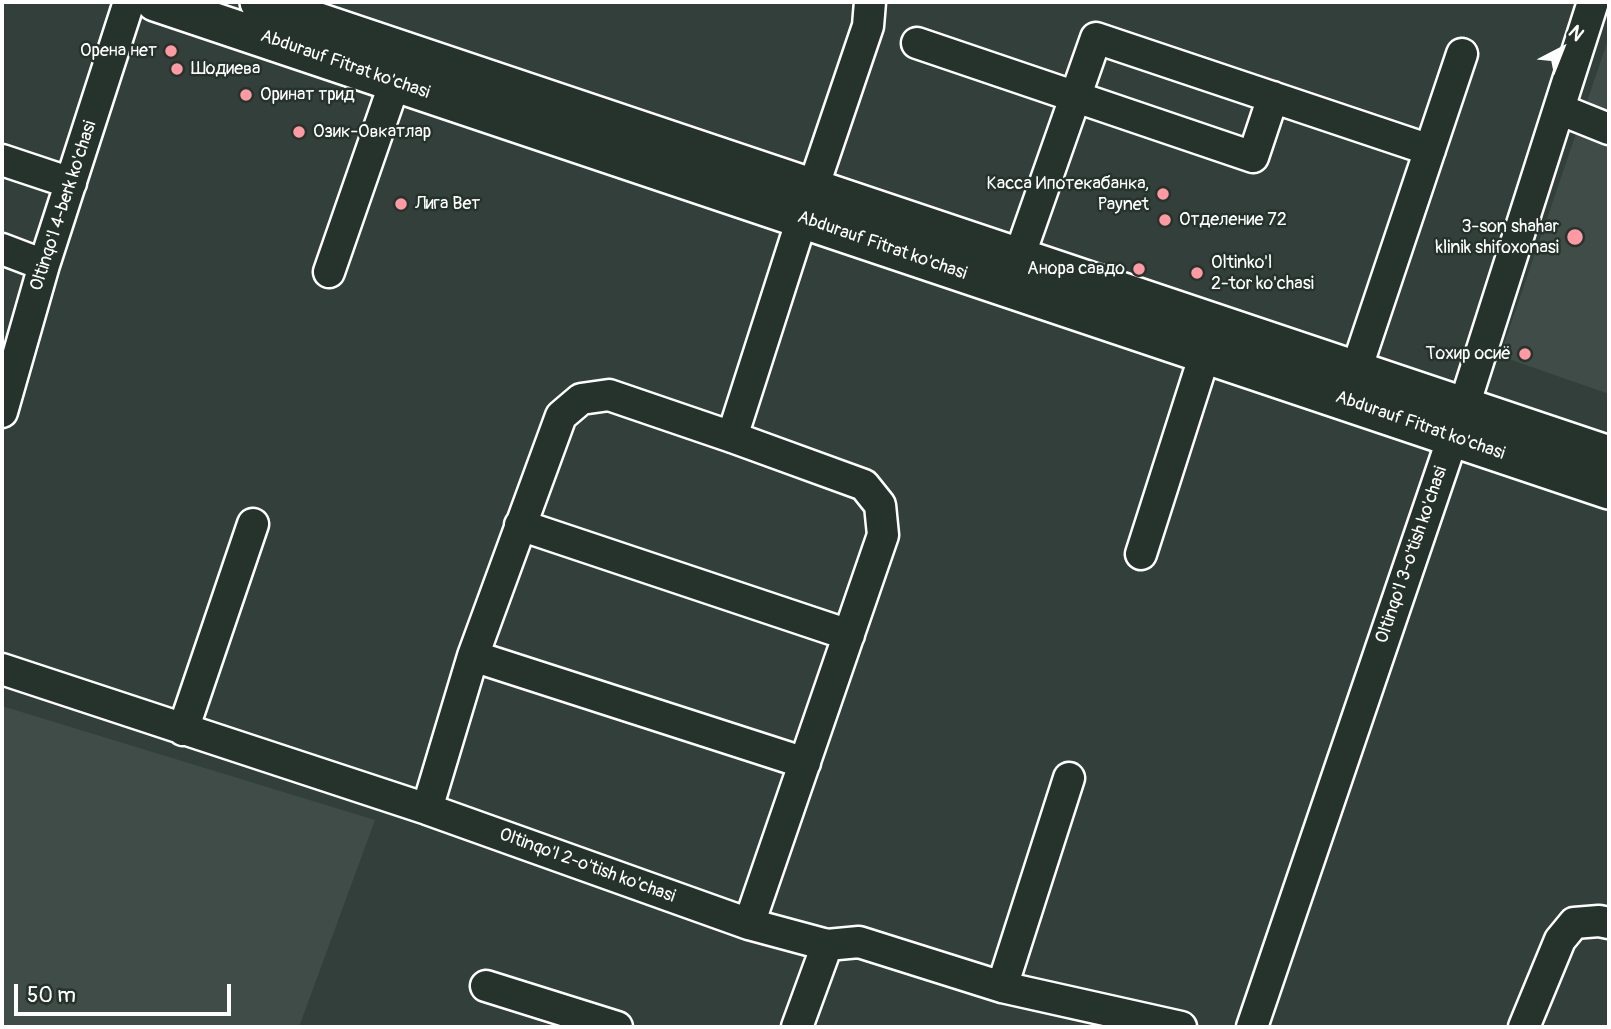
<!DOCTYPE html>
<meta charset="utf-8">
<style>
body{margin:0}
#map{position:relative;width:1611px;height:1029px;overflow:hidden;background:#333f3a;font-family:Pangolin,sans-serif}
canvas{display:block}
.frame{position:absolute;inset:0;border:4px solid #fff;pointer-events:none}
.north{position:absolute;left:1527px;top:14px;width:70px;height:70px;-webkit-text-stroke:5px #26332d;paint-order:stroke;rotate:42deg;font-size:19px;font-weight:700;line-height:28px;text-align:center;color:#fff}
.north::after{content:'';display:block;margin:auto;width:24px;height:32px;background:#fff;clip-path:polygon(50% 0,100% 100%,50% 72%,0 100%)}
.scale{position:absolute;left:14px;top:984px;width:217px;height:32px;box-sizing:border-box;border:4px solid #fff;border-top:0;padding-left:9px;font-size:21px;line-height:24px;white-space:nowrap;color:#fff;-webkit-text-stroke:5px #26332d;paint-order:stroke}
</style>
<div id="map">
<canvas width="1611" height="1029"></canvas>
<div class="frame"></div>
<div class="north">N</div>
<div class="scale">50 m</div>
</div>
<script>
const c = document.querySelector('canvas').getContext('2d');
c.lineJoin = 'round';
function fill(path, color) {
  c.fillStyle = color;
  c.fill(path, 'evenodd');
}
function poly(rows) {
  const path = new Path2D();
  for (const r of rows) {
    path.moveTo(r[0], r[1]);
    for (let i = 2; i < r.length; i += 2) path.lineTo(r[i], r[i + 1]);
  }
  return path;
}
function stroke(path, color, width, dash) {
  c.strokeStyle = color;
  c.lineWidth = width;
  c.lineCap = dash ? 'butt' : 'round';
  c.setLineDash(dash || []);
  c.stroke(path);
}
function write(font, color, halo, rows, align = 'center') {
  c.font = font + ' Pangolin,sans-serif';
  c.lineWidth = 5;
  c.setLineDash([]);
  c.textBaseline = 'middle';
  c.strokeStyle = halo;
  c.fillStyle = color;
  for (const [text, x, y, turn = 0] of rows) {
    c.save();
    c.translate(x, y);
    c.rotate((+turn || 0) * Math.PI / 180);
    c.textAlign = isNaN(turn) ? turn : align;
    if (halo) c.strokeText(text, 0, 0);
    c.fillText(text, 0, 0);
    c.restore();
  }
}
fill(poly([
 [1609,37,1609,394,1500,356],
 [2,706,375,820,299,1027,2,1027]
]), '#404c47');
const minor = poly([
 [917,43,1253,157,1273,97],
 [1559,109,1609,129],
 [2,160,71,183],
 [813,188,868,26,870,2],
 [2,249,44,265],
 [1019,257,1096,38,1430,150],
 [329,272,395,82],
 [1356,370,1462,54],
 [1464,406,1593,2],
 [2,412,44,265,129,2],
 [732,437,802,219],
 [520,525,849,635],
 [1141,554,1205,354],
 [473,656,805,763],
 [2,669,427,809,749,924,827,945,859,942,1002,987,1181,1027],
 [183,730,253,524],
 [427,809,473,656,561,416,581,399,609,395,732,437,864,485,880,505,883,535,749,924],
 [486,986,617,1027],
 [1002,987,1069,778],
 [797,1027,827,945],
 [1252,1027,1453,437],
 [1524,1027,1560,940,1574,923,1599,921,1609,923]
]);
const major = poly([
 [155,2,1609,490],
 [259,2,1609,455]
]);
stroke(minor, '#fff', 35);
stroke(major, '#fff', 42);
stroke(minor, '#26332d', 30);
stroke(major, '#26332d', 37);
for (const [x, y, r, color] of [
 [171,51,7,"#ff9aa2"],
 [177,69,7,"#ff9aa2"],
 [246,95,7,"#ff9aa2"],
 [299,132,7,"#ff9aa2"],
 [1163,194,7,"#ff9aa2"],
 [401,204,7,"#ff9aa2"],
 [1165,220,7,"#ff9aa2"],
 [1575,237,9,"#ff9aa2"],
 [1139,269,7,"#ff9aa2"],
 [1197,273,7,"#ff9aa2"],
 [1525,354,7,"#ff9aa2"]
]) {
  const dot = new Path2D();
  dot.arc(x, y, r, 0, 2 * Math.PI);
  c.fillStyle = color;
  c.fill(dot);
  stroke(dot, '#26332d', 2.5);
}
write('18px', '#fff', '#26332d', [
 ["Орена нет",157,51,"right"],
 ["Шодиева",191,69],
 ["Оринат трид",260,95],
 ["Озик-Овкатлар",313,132],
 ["Касса Ипотекабанка,",1149,184,"right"],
 ["Paynet",1149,205,"right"],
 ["Лига Вет",415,204],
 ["Отделение 72",1179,220],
 ["3-son shahar",1559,227,"right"],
 ["klinik shifoxonasi",1559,248,"right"],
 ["Oltinko'l",1211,263],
 ["2-tor ko'chasi",1211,284],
 ["Анора савдо",1125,269,"right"],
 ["Тохир осиё",1511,354,"right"]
], 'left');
write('18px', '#fff', '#26332d', [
 ["Abdurauf Fitrat ko'chasi",345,65,19],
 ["Oltinqo'l 4-berk ko'chasi",64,206,-72],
 ["Abdurauf Fitrat ko'chasi",882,246,19],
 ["Abdurauf Fitrat ko'chasi",1420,426,19],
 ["Oltinqo'l 3-o'tish ko'chasi",1412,555,-71],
 ["Oltinqo'l 2-o'tish ko'chasi",587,866,20]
]);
</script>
